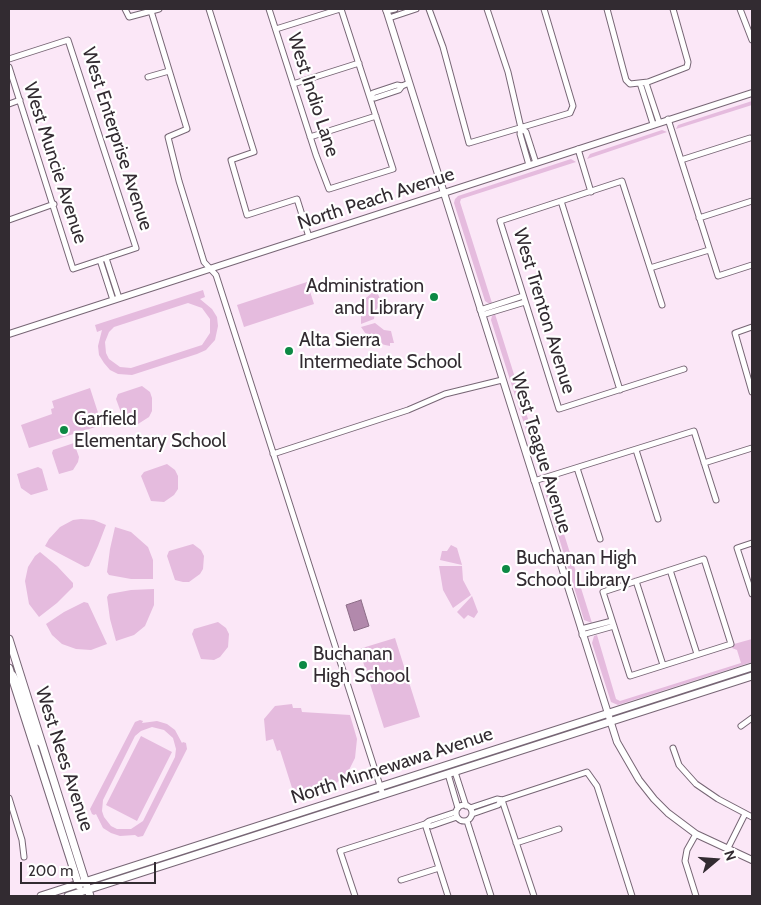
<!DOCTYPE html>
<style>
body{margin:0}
#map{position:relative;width:761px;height:905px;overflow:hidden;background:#fbe7f7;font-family:Cabin,sans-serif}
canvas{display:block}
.frame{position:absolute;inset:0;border:10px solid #322b31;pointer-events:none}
.north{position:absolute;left:691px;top:835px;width:50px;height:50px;-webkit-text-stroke:4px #fff;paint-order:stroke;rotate:72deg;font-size:14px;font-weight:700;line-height:20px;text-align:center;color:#322b31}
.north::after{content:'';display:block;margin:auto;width:18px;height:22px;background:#322b31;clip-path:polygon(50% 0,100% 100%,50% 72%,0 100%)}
.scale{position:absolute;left:20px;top:862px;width:136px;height:22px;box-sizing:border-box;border:2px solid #322b31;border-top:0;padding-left:6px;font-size:15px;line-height:18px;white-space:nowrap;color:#322b31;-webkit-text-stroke:4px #fff;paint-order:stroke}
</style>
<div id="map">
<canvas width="761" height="905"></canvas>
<div class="frame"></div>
<div class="north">N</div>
<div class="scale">200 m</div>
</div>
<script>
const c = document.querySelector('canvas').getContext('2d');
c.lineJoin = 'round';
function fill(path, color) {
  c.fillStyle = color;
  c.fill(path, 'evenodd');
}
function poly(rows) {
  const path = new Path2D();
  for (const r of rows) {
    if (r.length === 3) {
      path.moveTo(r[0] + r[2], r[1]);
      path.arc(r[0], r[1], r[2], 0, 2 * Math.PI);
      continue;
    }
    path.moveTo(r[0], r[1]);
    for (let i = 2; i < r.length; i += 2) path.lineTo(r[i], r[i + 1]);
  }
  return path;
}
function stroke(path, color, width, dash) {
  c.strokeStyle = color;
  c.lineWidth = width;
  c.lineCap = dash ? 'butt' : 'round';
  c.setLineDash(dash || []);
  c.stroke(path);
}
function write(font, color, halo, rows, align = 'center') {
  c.font = font + ' Cabin,sans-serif';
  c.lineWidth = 4.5;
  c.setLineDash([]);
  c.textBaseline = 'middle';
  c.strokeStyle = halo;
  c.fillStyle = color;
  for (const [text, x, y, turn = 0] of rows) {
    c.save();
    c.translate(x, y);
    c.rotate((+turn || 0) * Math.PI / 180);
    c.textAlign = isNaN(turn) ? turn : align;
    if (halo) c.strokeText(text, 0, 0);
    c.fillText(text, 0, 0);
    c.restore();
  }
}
fill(poly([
 [752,101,752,105,676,129,678,125],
 [662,130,667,132,587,159,590,154],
 [571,159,576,162,461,199,460,202,492,303,488,303,485,301,454,203,455,199,458,196],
 [307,282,314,304,244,327,237,305],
 [203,290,205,297,200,299,212,309,217,317,218,326,215,340,206,350,197,354,132,375,118,374,110,370,104,363,99,355,98,346,102,330,97,332,95,325],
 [188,303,202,308,210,319,210,333,202,345,131,368,120,367,109,359,106,353,105,342,109,332,114,327],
 [373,292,374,294,377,292,382,303,375,311,374,319,361,324,361,307,366,298],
 [495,314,545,473,539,471,491,320,492,316],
 [375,323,384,330,391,331,394,343,390,343,390,346,385,345,375,342,368,337,361,327],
 [142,386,150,392,152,398,152,411,149,417,138,424,125,423,116,399,118,394],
 [90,388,102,425,29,448,21,425,52,414,51,409,54,408,52,401],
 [74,443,79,457,78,462,73,470,59,474,52,453,53,450],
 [167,464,175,470,178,476,178,489,174,495,164,502,151,501,141,476,144,472],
 [38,467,42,469,48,490,31,495,21,488,17,474],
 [548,483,592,623,584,620,544,489],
 [81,519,94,520,106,525,98,546,89,566,85,567,45,546,49,539,60,527,73,520],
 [115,527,131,532,148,547,153,560,153,579,131,579,109,575,107,572,110,549],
 [193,544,201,550,204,556,203,569,200,574,189,582,183,582,175,580,167,556,169,551],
 [451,545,457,548,462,565,440,560,442,551,447,551],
 [40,552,57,566,73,583,73,587,57,603,39,617,29,604,25,581,28,567,35,556],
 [439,566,462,566,463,580,471,595,453,608,443,590],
 [154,589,154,605,145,626,134,635,116,641,110,619,107,597,109,594,131,590],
 [472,596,478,612,474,618,468,615,464,619,457,612],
 [84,602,88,603,107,644,91,650,76,649,62,644,52,635,46,624,64,612],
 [218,622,226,628,229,634,228,647,220,657,214,660,201,659,192,634,194,629],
 [597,635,616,699,620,701,741,663,737,650,732,648,734,644,752,639,752,662,618,705,611,702,592,643,594,636],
 [395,638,420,717,384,728,359,649],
 [292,704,293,708,301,708,302,712,350,715,357,739,355,758,347,774,333,786,316,792,293,791,280,750,277,751,273,739,266,741,264,719,275,706],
 [140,720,143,721,142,723,157,721,167,724,175,730,182,743,183,742,186,743,187,749,143,836,138,837,135,835,120,836,111,833,103,828,96,814,94,815,92,814,90,809,135,722],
 [152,727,164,730,173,738,176,749,175,757,143,821,131,829,117,829,111,826,104,817,102,811,103,800,135,736,141,731],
 [141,736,172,752,137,821,106,805]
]), '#e5bbde');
const water = poly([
 [361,600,369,626,354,631,346,605,361,600]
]);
fill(water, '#b289ac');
stroke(water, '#8c6d87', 1);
const minor = poly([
 [125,9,129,17,159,9],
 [209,9,254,152,231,160,247,215,297,199,309,237],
 [269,9,316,155,329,189,393,169,341,9],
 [429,9,443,47,469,143,570,113,573,106,544,9],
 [487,9,508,72,521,128,520,134,529,165],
 [607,9,623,69,626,80,630,84,648,82,687,67,688,62,673,9],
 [740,9,752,40],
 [151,11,187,129,168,137,179,181,204,262,216,275,383,795],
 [386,11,395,9],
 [389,18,416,9],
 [276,29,340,9],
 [9,59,68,40,136,248,73,269,9,67],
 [148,77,169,71],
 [640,83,653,124],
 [646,83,659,122],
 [293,84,359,63],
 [370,97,373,93,397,85,402,86,409,83],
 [370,97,375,98,399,90,402,86],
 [9,104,20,100],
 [668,119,718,276,752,265],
 [521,128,526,132,536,163],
 [310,137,376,116],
 [578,149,591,192],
 [681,160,750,138],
 [561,201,620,390],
 [699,218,752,201],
 [9,220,54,204],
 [106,258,119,298],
 [100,260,113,300],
 [650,268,709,250],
 [662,305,622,181,500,221,559,409,684,369],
 [480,310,523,296],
 [482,315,525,302],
 [752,327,735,333,752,392],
 [636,450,658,519],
 [273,454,408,410,445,394,502,380],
 [704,463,752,448],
 [577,468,600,539],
 [534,481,694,431,716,500],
 [752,543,737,548,752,594],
 [704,559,731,644,630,676,603,592,704,559],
 [670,570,697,654],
 [636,581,663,665],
 [581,629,612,621],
 [582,635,614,626],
 [741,726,752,718],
 [673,748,679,765,696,784,718,799,752,817],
 [455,772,466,806],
 [448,774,458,808],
 [9,798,22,840,24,857],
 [502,800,534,896],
 [464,813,8],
 [470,808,497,799,502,800,587,772,597,786,632,896],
 [472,814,498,805,502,800],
 [467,821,491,896],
 [425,824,448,896],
 [425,824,431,826,457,817],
 [516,843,559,829],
 [728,848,745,814],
 [401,880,439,868],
 [355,896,340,851,425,824,429,821,456,812],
 [696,896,685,861,687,850,696,834]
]);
const tertiary = poly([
 [386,9,617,742,639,780,654,799,668,813,696,834,752,860],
 [9,334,752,93],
 [13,675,17,682,37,741,42,744]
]);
const secondary = poly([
 [9,639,90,896],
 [9,668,79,886],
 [41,896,752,667],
 [68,896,752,676]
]);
stroke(minor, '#776675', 7);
stroke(tertiary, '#776675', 8);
stroke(secondary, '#776675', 9);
stroke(minor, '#fff', 5);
stroke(tertiary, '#fff', 6);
stroke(secondary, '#fff', 7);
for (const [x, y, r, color] of [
 [434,297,5,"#0c8944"],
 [289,351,5,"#0c8944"],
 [64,430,5,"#0c8944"],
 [506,569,5,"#0c8944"],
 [303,665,5,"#0c8944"]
]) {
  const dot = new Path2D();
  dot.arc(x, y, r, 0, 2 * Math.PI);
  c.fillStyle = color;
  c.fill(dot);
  stroke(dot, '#fff', 2);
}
write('19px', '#322b31', '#fff', [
 ["West Indio Lane",313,95,72],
 ["West Enterprise Avenue",117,139,72],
 ["West Muncie Avenue",55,163,72],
 ["North Peach Avenue",376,199,-18],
 ["West Trenton Avenue",544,311,73],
 ["West Teague Avenue",541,453,73],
 ["West Nees Avenue",64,759,72],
 ["North Minnewawa Avenue",392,766,-18]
]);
write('19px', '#322b31', '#fff', [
 ["Administration",424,286,"right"],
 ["and Library",424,308,"right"],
 ["Alta Sierra",299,340],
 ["Intermediate School",299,362],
 ["Garfield",74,419],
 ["Elementary School",74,441],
 ["Buchanan High",516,558],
 ["School Library",516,580],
 ["Buchanan",313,654],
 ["High School",313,676]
], 'left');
</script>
